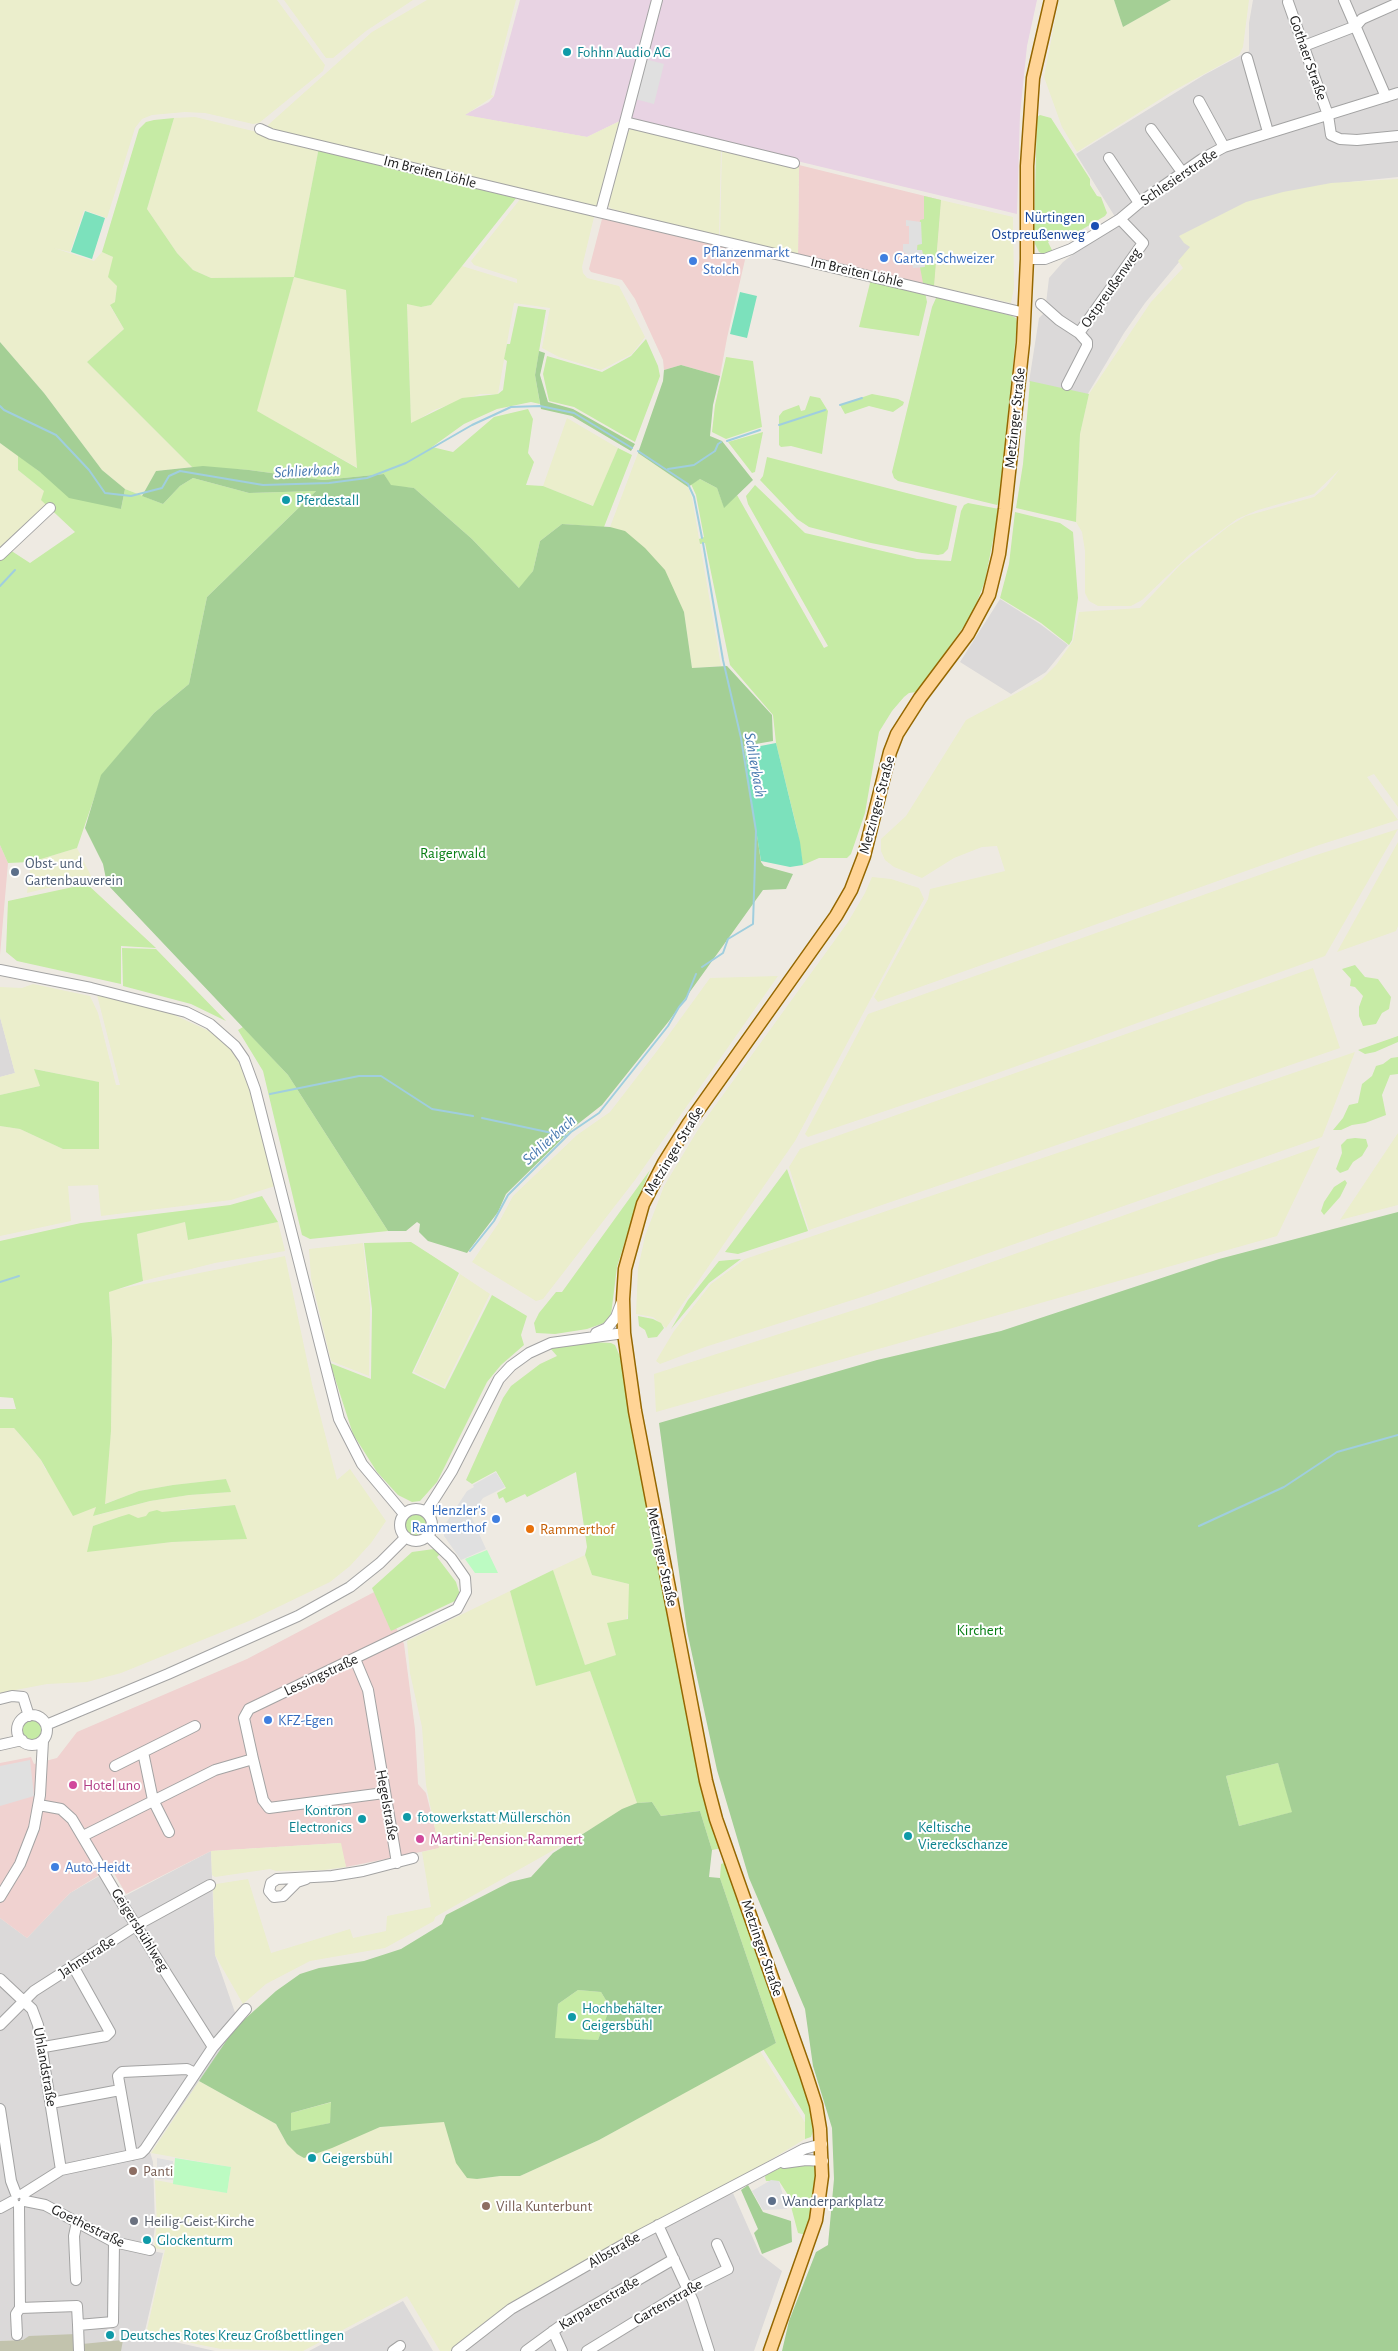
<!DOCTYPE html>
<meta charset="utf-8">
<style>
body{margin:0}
canvas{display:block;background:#eeeae2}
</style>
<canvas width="1398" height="2351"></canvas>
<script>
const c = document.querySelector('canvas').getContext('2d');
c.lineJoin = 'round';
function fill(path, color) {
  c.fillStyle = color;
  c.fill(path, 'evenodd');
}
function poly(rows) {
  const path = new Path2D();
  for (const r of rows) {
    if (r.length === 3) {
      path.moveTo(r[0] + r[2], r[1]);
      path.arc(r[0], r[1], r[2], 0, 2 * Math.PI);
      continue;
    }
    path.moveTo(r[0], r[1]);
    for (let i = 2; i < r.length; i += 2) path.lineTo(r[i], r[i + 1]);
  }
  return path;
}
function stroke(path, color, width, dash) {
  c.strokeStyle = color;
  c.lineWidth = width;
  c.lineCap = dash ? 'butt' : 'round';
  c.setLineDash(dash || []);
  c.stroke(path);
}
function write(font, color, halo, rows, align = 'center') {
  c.font = font + ' "Alegreya Sans",sans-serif';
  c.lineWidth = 4;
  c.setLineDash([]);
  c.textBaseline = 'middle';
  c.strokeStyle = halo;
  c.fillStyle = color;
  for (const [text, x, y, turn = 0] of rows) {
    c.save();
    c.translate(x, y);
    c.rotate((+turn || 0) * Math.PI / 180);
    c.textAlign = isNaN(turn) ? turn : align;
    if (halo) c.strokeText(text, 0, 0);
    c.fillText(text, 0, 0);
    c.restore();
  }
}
fill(poly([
 [1253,0,1398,0,1398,177,1330,184,1268,197,1244,205,1184,256,1145,303,1124,333,1086,397,1029,382,1039,318,1045,312,1049,278,1063,262,1117,220,1076,154,1204,75,1249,51,1249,23],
 [1000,599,1040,624,1068,645,1046,672,1011,694,960,662],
 [0,1017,15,1073,0,1077],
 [211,1851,215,1955,239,2024,150,2152,153,2162,155,2225,152,2251,163,2253,144,2335,215,2351,77,2351,23,2340,0,2341,0,1918,27,1938,70,1893,101,1875,117,1900],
 [733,2193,760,2254,782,2271,754,2351,466,2351,509,2316,650,2233],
 [403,2301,433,2351,309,2351]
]), '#dbd9d9');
fill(poly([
 [799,165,941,200,934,286,798,255],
 [603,215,747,251,727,338,720,376,681,365,664,370,663,360,635,299,622,280,591,272,589,269],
 [0,845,8,863,0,955],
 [378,1590,404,1644,415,1729,418,1784,426,1793,440,1848,346,1867,340,1843,211,1851,126,1894,111,1868,70,1893,27,1938,0,1918,0,1763,31,1757,34,1764,57,1758,77,1732,247,1659]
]), '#f0d2d0');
fill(poly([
 [520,0,1037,0,1027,46,1020,114,1017,214,635,122,622,120,587,137,464,115,489,102,494,96]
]), '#e8d3e3');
fill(poly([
 [76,2334,77,2351,0,2351,0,2341,23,2340,29,2336],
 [123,2340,121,2351,82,2351,82,2344]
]), '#c2c3ad');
fill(poly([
 [0,0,277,0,325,65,323,71,259,123,253,124,205,113,185,112,152,115,142,119,135,128,107,218,84,210,70,252,54,248,94,261,102,252,113,257,117,286,115,302,110,306,124,329,87,362,192,467,156,471,142,496,125,489,102,470,44,393,0,342],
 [284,0,413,0,366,31,333,58,326,58],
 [427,0,516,0,491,95,494,96,465,115,587,137,622,120,598,209,270,130,267,127,268,125,372,32],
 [1059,0,1114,0,1123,27,1171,0,1249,0,1243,47,1239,55,1173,91,1077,152,1062,127,1044,77],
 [195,117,319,147,294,277,346,289,358,468,256,411,294,277,211,278,193,270,177,253,147,209,174,118],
 [633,128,721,148,719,237,612,209,608,206,607,202,626,132],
 [722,148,799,165,798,255,720,237],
 [1398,179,1398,807,1374,774,1367,777,1398,820,1316,846,878,1002,874,997,928,899,930,889,1005,871,997,846,982,847,954,858,922,878,894,867,885,860,881,851,881,839,906,816,966,720,1041,680,1056,665,1073,641,1079,612,1140,608,1180,565,1229,526,1246,516,1314,497,1326,487,1340,469,1314,494,1258,510,1237,519,1190,554,1142,600,1131,606,1098,606,1089,601,1085,593,1085,551,1082,532,1076,522,1080,434,1089,394,1151,302,1183,268,1178,261,1190,247,1184,243,1179,236,1246,202,1283,192,1331,183],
 [521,198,595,213,582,267,583,273,587,278,619,286,645,337,632,354,601,370,559,357,542,348,550,308,514,303,498,394,480,394,434,410,411,424,407,303,421,307,431,305,462,266,517,283,517,279,474,265,471,261],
 [941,200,1013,217,1014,288,1011,303,934,286],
 [567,418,618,448,594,506,543,486],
 [0,443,18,455,18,470,44,491,48,506,0,549],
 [638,453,688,487,692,498,721,666,692,668,684,612,610,527],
 [1398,829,1325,956,989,1076,808,1137,805,1134,868,1014,1310,857],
 [1398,842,1398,926,1396,931,1337,952],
 [77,848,91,876,90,878,27,893,31,862],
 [872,877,891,879,919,888,924,899,795,1141,666,1328,653,1317,636,1314,638,1269,645,1236,664,1186,699,1128,848,922,865,893],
 [1313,968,1340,1048,809,1230,789,1167,800,1149],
 [778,976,635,1180,543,1299,536,1301,472,1262,498,1224,513,1196,577,1135,610,1112,657,1051,710,978],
 [33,984,90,996,98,1013,116,1085,120,1085,97,995,170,1013,207,1030,220,1039,230,1048,245,1073,253,1095,275,1186,231,1200,101,1216,98,1185,68,1186,71,1221,0,1236,0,1126,20,1129,63,1149,98,1149,98,1082,35,1069,40,1086,0,1095,0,1077,15,1073,0,1017,0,987,22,988],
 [1355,1052,1322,1137,868,1295,705,1347,660,1364,656,1361,674,1331,711,1284,745,1259],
 [1398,1133,1398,1205,1340,1220],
 [1320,1146,1277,1236,656,1412,654,1374,876,1303],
 [185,1222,188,1240,278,1222,285,1251,215,1263,143,1281,137,1234],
 [363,1243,370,1306,369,1376,331,1361,311,1278,309,1249],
 [285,1256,312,1384,337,1480,350,1469,386,1521,371,1543,350,1566,330,1582,249,1621,121,1673,87,1682,47,1684,0,1693,0,1428,14,1428,41,1460,45,1469,96,1507,94,1516,150,1501,189,1495,230,1492,226,1479,173,1485,139,1491,104,1504,111,1431,112,1340,109,1291],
 [235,1505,246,1539,172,1542,88,1551,93,1526,119,1517,129,1515,138,1518,184,1509],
 [460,1274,490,1294,444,1387,414,1372],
 [585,1555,592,1575,629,1584,629,1610,616,1655,585,1665,553,1570],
 [510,1591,536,1685,590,1671,637,1803,435,1917,434,1921,385,1948,310,1961,266,1984,243,2004,215,1955,213,1887,216,1884,248,1879,271,1953,350,1929,353,1938,386,1931,387,1916,431,1907,422,1852,439,1848,426,1785,422,1727,410,1673,407,1641],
 [341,1843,346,1867,324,1870,276,1871,270,1869,215,1877,212,1875,211,1851],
 [760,2051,806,2124,805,2139,752,2171,657,2220,502,2310,450,2351,440,2351,407,2296,303,2351,221,2349,146,2334,165,2250,154,2248,157,2224,155,2180,227,2193,231,2167,151,2153,199,2081,276,2124,287,2144,361,2134,380,2127,445,2121,449,2135,477,2179,500,2176,520,2176,599,2140]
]), '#ebeecc');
fill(poly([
 [1040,115,1051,118,1090,179,1090,185,1097,196,1101,197,1107,213,1105,216,1071,236,1065,230,1048,242,1054,254,1045,255,1039,252,1035,244,1034,233,1037,117],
 [174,118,147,209,177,253,193,270,211,278,294,277,319,147,517,197,431,305,421,307,407,304,411,423,462,398,498,394,503,390,507,361,504,359,507,344,510,344,518,306,546,310,535,375,540,404,531,402,497,409,464,424,432,447,453,452,494,417,528,409,533,419,528,453,534,462,526,485,543,486,593,506,618,448,632,455,604,527,562,524,540,541,533,571,520,589,472,539,414,488,391,486,384,474,323,480,249,470,192,467,87,362,124,329,110,305,115,302,117,286,108,277,113,257,102,252,139,129,146,122,154,120],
 [294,277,346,290,357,468,257,411],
 [924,196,941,200,934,286,923,283,920,267,925,266,922,250,917,250,920,220,924,219],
 [871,279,925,292,927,302,919,336,859,327],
 [940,296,1012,316,1016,318,1017,323,1000,503,997,505,898,481,894,478,892,472,932,307,936,298],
 [646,339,658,366,660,376,635,442,574,407,549,401,543,374,547,356,602,372,631,356],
 [726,357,753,361,762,427,726,439,712,432,715,405],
 [1030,381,1089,394,1080,434,1076,522,1016,508,1023,464],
 [872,394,898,399,904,402,903,405,893,412,869,406,845,414,840,405],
 [810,396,820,398,828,411,822,454,791,446,781,447,779,445,779,416,783,411,799,405,801,411,805,410],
 [763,432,755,472,752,473,728,442],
 [18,455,40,472,121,509,125,489,163,504,180,486,193,478,249,493,316,491,207,597,189,684,154,713,102,775,77,848,31,862,8,863,0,845,0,560,10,550,30,563,75,532,41,500,44,491,18,470],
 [767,457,957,506,948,549,943,554,938,555,922,553,871,543,809,527,797,519,760,480,763,476],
 [700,479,717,488,724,507,737,495,824,648,828,646,748,504,746,496,755,485,805,533,917,559,951,561,961,511,964,505,968,503,999,509,985,581,972,615,917,692,909,693,904,697,892,711,879,732,865,813,851,854,847,858,819,858,803,865,797,829,776,743,773,715,730,665,705,543,700,544,699,539,704,537,696,495,691,484],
 [1015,512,1060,523,1073,532,1078,598,1072,640,1069,645,1041,623,1000,598,1009,564],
 [87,884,156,948,121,946,121,984,17,961,6,952,8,901],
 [122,948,156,949,226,1021,191,1004,123,986],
 [1355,965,1365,977,1378,979,1391,997,1389,1009,1382,1013,1376,1024,1363,1026,1359,1016,1359,1007,1363,996,1355,987,1350,986,1351,979,1342,969],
 [243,1027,288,1075,388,1231,310,1239,302,1235,263,1071,238,1030],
 [1398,1036,1398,1042,1375,1052,1365,1054,1358,1050],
 [1398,1057,1398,1074,1390,1075,1382,1095,1386,1115,1365,1123,1352,1125,1341,1130,1333,1130,1343,1118,1349,1105,1358,1103,1362,1084,1372,1076,1376,1066,1383,1064,1391,1058],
 [34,1069,99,1082,99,1149,63,1149,20,1129,0,1126,0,1095,40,1086],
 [1355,1138,1366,1139,1368,1146,1362,1156,1353,1162,1348,1170,1340,1173,1336,1169,1342,1153,1341,1145,1347,1139],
 [787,1169,808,1231,738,1254,725,1252],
 [650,1170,637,1202,617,1267,611,1315,604,1323,587,1329,555,1334,536,1333,534,1323,539,1313,556,1292,562,1292],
 [1345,1180,1347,1183,1340,1197,1324,1215,1321,1211,1324,1202,1334,1187],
 [262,1196,278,1222,188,1240,185,1222,137,1234,143,1281,109,1292,112,1340,111,1431,105,1504,139,1491,173,1485,226,1479,231,1492,189,1495,150,1501,93,1516,96,1507,73,1516,41,1460,28,1444,14,1428,0,1428,0,1409,16,1409,13,1398,0,1397,0,1241,81,1223,230,1205],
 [411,1242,459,1273,412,1373,445,1389,492,1295,527,1316,521,1335,524,1345,501,1365,487,1382,437,1482,420,1501,412,1502,398,1495,377,1472,353,1434,330,1363,371,1379,372,1309,364,1243],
 [741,1259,709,1283,671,1329,688,1300,719,1261],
 [638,1316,653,1319,661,1323,664,1328,657,1337,648,1338,645,1330,639,1326],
 [592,1342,611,1343,615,1345,621,1359,722,1848,712,1850,700,1811,661,1816,652,1802,637,1803,590,1671,536,1686,510,1591,553,1570,585,1665,616,1655,607,1623,628,1619,629,1584,592,1575,585,1555,587,1547,576,1472,527,1497,525,1494,506,1503,503,1497,499,1499,497,1493,506,1488,496,1471,472,1484,466,1480,503,1398,511,1386,540,1364,557,1356,550,1348],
 [235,1505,247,1539,172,1542,87,1552,93,1526,119,1517,129,1514,138,1518,146,1516,149,1512,157,1510,162,1512],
 [416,1525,11],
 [434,1549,440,1554,437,1557,456,1582,460,1595,457,1600,391,1631,372,1588,412,1552],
 [32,1730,11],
 [1278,1763,1293,1812,1239,1826,1226,1776],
 [727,1862,808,2096,813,2131,811,2137,805,2139,805,2115,763,2049,776,2043,720,1878,721,1864],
 [578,1990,601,1992,610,2007,598,2040,554,2039,558,2004],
 [332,2102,330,2123,291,2132,291,2113],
 [799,2163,814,2165,816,2168,817,2188,806,2235,798,2233,788,2195,779,2181,766,2181,765,2177,766,2175,784,2166]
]), '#c6eba5');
fill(poly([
 [1114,0,1171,0,1123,27],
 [0,342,44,393,102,470,125,489,121,509,69,498,40,472,0,443],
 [539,351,545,353,540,375,548,402,573,409,635,444,631,451,572,416,541,409,535,375],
 [681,365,720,376,713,405,710,436,722,441,753,480,724,508,717,488,700,479,688,487,638,453,663,381,664,370],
 [203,466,249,470,323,480,384,474,391,485,414,488,472,539,519,588,533,571,540,541,562,524,610,527,625,531,645,548,665,570,684,612,692,668,727,666,772,715,773,741,744,746,761,862,764,866,793,874,786,889,763,890,669,1021,602,1105,574,1127,506,1194,498,1212,467,1253,428,1241,419,1232,420,1224,417,1222,406,1231,388,1231,288,1075,107,884,103,864,85,828,101,775,154,713,189,684,207,597,316,491,249,493,193,478,180,486,163,504,142,496,156,471],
 [1398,1212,1398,2351,782,2351,789,2321,816,2252,828,2245,834,2179,832,2128,813,2066,805,2009,749,1878,717,1770,687,1631,659,1423,877,1360,1001,1331,1219,1259],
 [1278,1763,1292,1812,1239,1826,1226,1776],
 [652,1802,661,1816,700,1811,712,1850,709,1877,720,1878,776,2043,599,2140,520,2176,500,2176,477,2179,467,2178,456,2163,444,2122,380,2127,332,2148,304,2158,297,2154,287,2144,276,2124,199,2081,235,2028,276,1991,300,1974,319,1968,364,1961,401,1949,442,1924,446,1915,510,1882,531,1877,553,1853,622,1809,637,1803],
 [578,1990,601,1992,610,2007,598,2040,555,2038,558,2004],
 [331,2102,330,2123,291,2131,291,2113],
 [748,2185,763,2212,791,2221,792,2242,762,2254,754,2233,758,2229,741,2190]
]), '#a4cf95');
fill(poly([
 [487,1550,498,1573,475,1573,465,1559],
 [175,2158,231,2167,227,2193,173,2184]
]), '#bcfbc2');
fill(poly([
 [85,211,105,218,92,259,71,252],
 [740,292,757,296,747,338,730,334],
 [776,743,800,842,803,865,790,867,761,861,749,785,745,749]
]), '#7ce1bc');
fill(poly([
 [645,59,664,64,654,104,635,99],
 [906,220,921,222,922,244,917,245,917,250,922,250,925,267,913,268,911,256,903,252,903,244,909,244,909,226,906,226],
 [496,1472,505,1487,483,1498,471,1516,486,1549,461,1560,444,1536,446,1523,467,1491,474,1487,473,1485],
 [30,1760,34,1796,0,1806,0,1766],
 [157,2158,173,2161,173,2180,157,2179],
 [771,2180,779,2181,787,2209,763,2210,752,2191]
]), '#e0e0e0');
stroke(poly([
 [840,405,862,398],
 [0,406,4,410,56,435,89,470,105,493,131,496,162,488,169,476,180,471,263,485,329,483,367,478,406,463,472,425,511,407,540,406,574,413,632,448],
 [779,425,825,410],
 [727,441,760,430],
 [638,451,688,484,694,497,702,538],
 [668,469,694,465,715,451,718,444,721,442],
 [0,586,15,570],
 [702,967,723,953,728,939,753,924,756,831,741,738,723,660,703,543],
 [270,1094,359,1076,381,1076,432,1109,473,1116],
 [482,1118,566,1136],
 [470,1251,494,1221,508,1195,571,1132,599,1113,668,1026,679,1007,686,999,696,974],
 [0,1282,19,1276],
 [1199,1526,1284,1487,1337,1452,1398,1435]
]), '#a0cede', 2);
const minor = poly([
 [1344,0,1386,97],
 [1288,2,1328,115,1331,135,1340,139,1357,140,1398,136],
 [1304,46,1356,26,1362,19,1398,3],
 [1247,58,1268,132],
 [1199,101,1224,147],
 [625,122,657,0],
 [260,129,271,134,522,194,1025,313],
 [1151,129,1182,172],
 [1109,158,1139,203],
 [601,211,625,122,794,163],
 [1027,259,1045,259,1071,249,1120,219,1139,203,1202,159,1224,147,1398,93],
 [1041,304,1059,320,1079,333,1143,243,1120,219],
 [1067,385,1087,346,1087,342,1079,333],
 [0,555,50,508],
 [0,970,91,988,186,1012,210,1024,235,1046,244,1059,255,1089,339,1419,362,1464,404,1514],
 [596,1333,607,1328,616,1317,622,1301],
 [416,1525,16],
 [426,1512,452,1471,499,1379,511,1366,529,1353,551,1343,624,1333],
 [355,1659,368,1690,397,1863],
 [0,1699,12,1696,23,1697,29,1716],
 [32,1730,15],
 [46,1725,168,1674,298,1616,350,1587,380,1563,406,1537],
 [0,1745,22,1740],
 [143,1752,153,1800,169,1832],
 [253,1759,263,1800,269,1808,384,1793],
 [115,1766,195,1726],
 [39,1805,61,1809,72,1819,123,1905,213,2047],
 [83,1836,215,1770,253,1759,244,1718,249,1709,457,1609,466,1592,465,1578,451,1558,428,1536],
 [306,1879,297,1882,283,1896,274,1897,269,1891,271,1883,277,1879,332,1876,363,1871,413,1858],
 [0,1897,20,1864,34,1828,40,1795,43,1741],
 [0,1979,32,2009,38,2025,61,2170],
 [0,2025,34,1991,137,1925,210,1885],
 [44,2047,106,2036,110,2032,73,1966],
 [51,2103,120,2090],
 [0,2109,11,2181,16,2194],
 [132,2155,118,2076,122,2072,187,2069,195,2073],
 [784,2163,806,2160,823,2161],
 [23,2194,61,2170,141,2153,145,2149,213,2047,246,2009],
 [25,2201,45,2205,114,2242,150,2250],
 [19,2206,20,2308,77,2306,78,2325],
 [0,2208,13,2201],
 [658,2225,693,2301,709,2351],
 [76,2280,74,2236,77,2222],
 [553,2331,562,2351],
 [17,2335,16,2314,20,2308],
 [79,2351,78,2325,113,2322,114,2242],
 [393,2351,400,2346],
 [457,2351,511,2309,640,2235,804,2149,822,2144],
 [526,2351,567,2321,674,2259],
 [587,2351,688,2289,728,2269,717,2244]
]);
const major = poly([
 [770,2351,816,2220,822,2176,820,2129,816,2105,806,2074,716,1819,706,1781,635,1411,624,1333,623,1299,625,1269,643,1204,664,1163,689,1123,836,916,851,890,864,856,890,752,897,734,920,698,968,634,989,595,999,554,1005,509,1023,343,1027,259,1027,166,1033,78,1051,0]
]);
stroke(minor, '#a3a3a3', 12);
stroke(major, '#956700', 15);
stroke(minor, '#fff', 10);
stroke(major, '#ffd496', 12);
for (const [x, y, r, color] of [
 [567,52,5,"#0f9aa8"],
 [1095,226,5,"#1a4fb4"],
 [884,258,5,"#3f7fe0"],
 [693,261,5,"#3f7fe0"],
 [286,500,5,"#0f9aa8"],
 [15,872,5,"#5c6f8a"],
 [496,1519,5,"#3f7fe0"],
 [530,1529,5,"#e8710a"],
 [268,1720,5,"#3f7fe0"],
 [73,1785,5,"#d1479c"],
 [407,1817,5,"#0f9aa8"],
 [362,1819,5,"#0f9aa8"],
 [908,1836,5,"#0f9aa8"],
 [420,1839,5,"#d1479c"],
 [55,1867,5,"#3f7fe0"],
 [572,2017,5,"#0f9aa8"],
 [312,2158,5,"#0f9aa8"],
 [133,2171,5,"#8d6e63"],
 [772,2201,5,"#5c6f8a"],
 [486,2206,5,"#8d6e63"],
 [134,2221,5,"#6b7280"],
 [147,2240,5,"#0f9aa8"],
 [110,2335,5,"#0f9aa8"]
]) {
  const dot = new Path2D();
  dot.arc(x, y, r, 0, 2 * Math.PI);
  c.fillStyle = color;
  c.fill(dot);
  stroke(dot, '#fff', 2);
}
write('15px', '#0d838f', '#fff', [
 ["Fohhn Audio AG",577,52],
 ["Pferdestall",296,500],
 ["Kontron",352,1810,"right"],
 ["Electronics",352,1827,"right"],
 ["fotowerkstatt Müllerschön",417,1817],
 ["Keltische",918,1827],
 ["Viereckschanze",918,1844],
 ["Hochbehälter",582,2008],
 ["Geigersbühl",582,2025],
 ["Geigersbühl",322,2158],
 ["Glockenturm",157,2240],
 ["Deutsches Rotes Kreuz Großbettlingen",120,2335]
], 'left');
write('15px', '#1c1c1c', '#fff', [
 ["Gothaer Straße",1308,58,71],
 ["Im Breiten Löhle",430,172,14],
 ["Schlesierstraße",1179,177,-34],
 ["Im Breiten Löhle",857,272,13],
 ["Ostpreußenweg",1111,288,-55],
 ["Metzinger Straße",1015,418,-84],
 ["Metzinger Straße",877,805,-75],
 ["Metzinger Straße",674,1151,-59],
 ["Metzinger Straße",662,1557,78],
 ["Lessingstraße",321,1675,-25],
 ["Hegelstraße",387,1805,80],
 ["Geigersbühlweg",140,1930,58],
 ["Metzinger Straße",762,1948,71],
 ["Jahnstraße",87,1957,-33],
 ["Uhlandstraße",45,2067,80],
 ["Goethestraße",88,2226,26],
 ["Albstraße",614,2250,-30],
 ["Gartenstraße",668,2302,-30],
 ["Karpatenstraße",599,2303,-31]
]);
write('15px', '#164399', '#fff', [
 ["Nürtingen",1085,217],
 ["Ostpreußenweg",1085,234]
], 'right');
write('15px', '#366cbe', '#fff', [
 ["Pflanzenmarkt",703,252],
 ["Stolch",703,269],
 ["Garten Schweizer",894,258],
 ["Henzler's",486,1510,"right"],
 ["Rammerthof",486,1527,"right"],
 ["KFZ-Egen",278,1720],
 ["Auto-Heidt",65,1867]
], 'left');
write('15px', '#077e14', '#fff', [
 ["Raigerwald",453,853],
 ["Kirchert",980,1630]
]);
write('15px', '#4e5e75', '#fff', [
 ["Obst- und",25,863],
 ["Gartenbauverein",25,880],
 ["Wanderparkplatz",782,2201]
], 'left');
write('15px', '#c56008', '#fff', [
 ["Rammerthof",540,1529]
], 'left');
write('15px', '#b23c85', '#fff', [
 ["Hotel uno",83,1785],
 ["Martini-Pension-Rammert",430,1839]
], 'left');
write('15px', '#785e54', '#fff', [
 ["Panti",143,2171],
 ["Villa Kunterbunt",496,2206]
], 'left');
write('15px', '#5b616d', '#fff', [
 ["Heilig-Geist-Kirche",144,2221]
], 'left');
write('italic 16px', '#4678af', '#fff', [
 ["Schlierbach",307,471,-3],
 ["Schlierbach",755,765,80],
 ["Schlierbach",549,1140,-42]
]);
</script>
